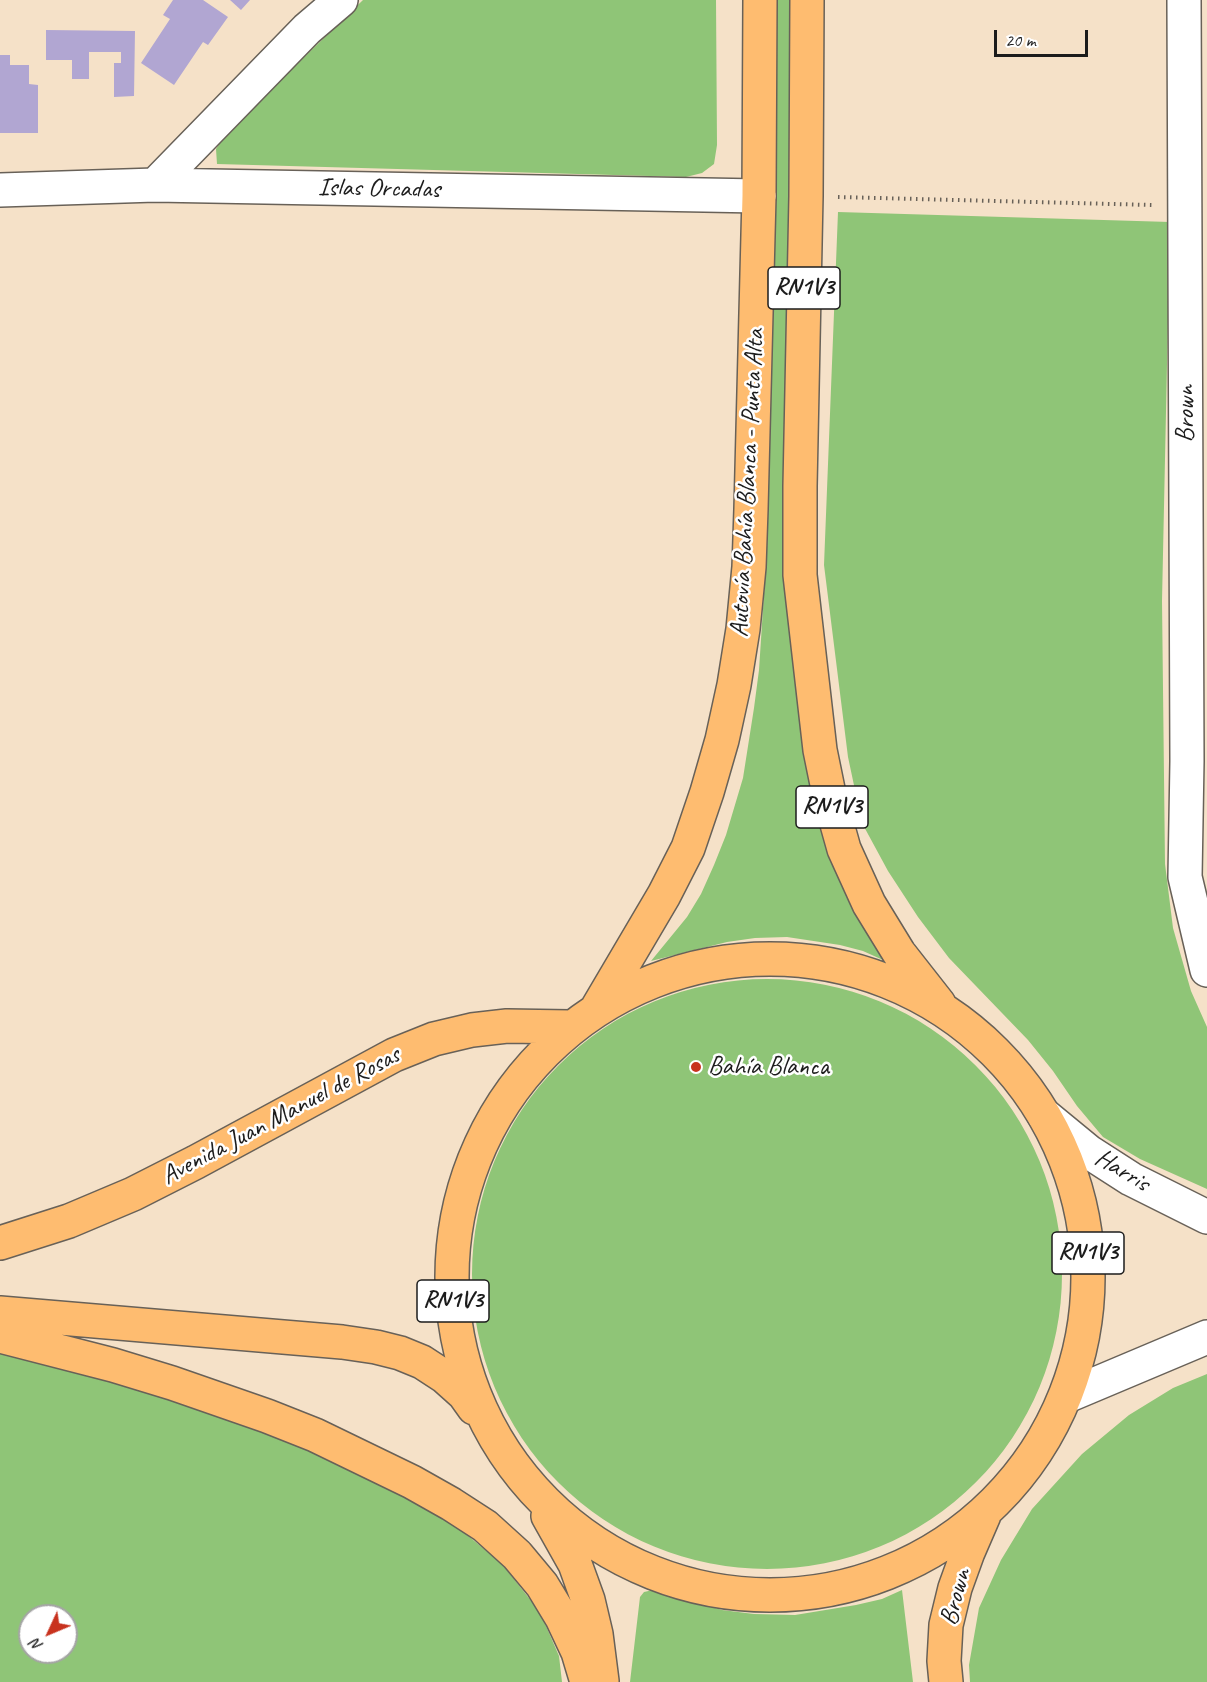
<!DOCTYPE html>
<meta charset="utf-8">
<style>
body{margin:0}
#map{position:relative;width:1207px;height:1682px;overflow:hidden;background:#f5e1c8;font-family:Caveat,sans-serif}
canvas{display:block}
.north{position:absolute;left:18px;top:1604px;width:60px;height:60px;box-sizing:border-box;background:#fff;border:2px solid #a4a4a4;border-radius:50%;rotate:226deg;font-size:16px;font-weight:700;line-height:24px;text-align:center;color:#1c1c1c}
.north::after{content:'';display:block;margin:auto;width:21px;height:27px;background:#c8321e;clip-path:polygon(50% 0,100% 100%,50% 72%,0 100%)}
.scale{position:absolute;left:994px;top:30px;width:94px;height:27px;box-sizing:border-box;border:3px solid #1c1c1c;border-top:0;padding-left:8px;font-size:18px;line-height:21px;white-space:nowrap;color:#1c1c1c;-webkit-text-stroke:4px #fff;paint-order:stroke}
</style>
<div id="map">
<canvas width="1207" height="1682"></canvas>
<div class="north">N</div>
<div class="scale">20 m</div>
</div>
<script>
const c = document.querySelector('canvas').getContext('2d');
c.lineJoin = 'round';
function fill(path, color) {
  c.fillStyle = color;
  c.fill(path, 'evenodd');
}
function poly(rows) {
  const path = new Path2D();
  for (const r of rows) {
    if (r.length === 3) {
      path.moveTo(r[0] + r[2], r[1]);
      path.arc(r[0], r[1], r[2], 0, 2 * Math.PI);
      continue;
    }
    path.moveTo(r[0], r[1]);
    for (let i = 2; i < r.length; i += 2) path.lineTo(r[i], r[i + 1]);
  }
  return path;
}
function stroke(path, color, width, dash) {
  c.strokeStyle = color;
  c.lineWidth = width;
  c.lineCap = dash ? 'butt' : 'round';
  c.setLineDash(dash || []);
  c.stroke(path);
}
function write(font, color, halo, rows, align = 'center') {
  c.font = font + ' Caveat,sans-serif';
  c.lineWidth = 5;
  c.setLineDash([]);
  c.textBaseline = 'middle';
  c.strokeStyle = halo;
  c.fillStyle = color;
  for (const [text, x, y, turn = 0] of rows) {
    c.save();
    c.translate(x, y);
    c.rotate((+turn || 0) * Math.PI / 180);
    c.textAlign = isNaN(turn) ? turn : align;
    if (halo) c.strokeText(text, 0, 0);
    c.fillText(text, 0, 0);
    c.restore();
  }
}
fill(poly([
 [363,0,716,0,717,145,714,164,702,173,686,177,217,164,216,149,226,133],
 [773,0,790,0,791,126,783,495,790,615,811,788,819,820,844,888,863,927,883,960,863,951,840,945,787,937,755,938,727,942,651,961,687,917,701,894,714,865,726,835,743,778,754,708,759,670,767,547,775,126],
 [838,212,1170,222,1162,601,1165,864,1173,928,1191,991,1207,1027,1207,1189,1140,1159,1103,1137,1077,1106,1053,1071,1028,1040,949,958,918,917,888,871,862,823,848,757,824,565],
 [767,1274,295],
 [0,1353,21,1356,138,1383,344,1462,454,1524,502,1564,540,1612,559,1656,562,1682,0,1682],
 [30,1616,66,1616,66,1652,30,1652],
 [1207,1374,1207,1682,970,1682,969,1665,979,1608,1001,1560,1032,1509,1082,1454,1129,1415,1173,1388],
 [653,1590,722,1610,754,1614,795,1615,856,1605,882,1599,902,1590,913,1682,630,1682,640,1597,644,1592]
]), '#8fc577');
fill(poly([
 [173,0,203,0,228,17,208,45,203,42,174,85,141,63,170,19,163,15],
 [230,0,250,0,241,10],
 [46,30,135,31,134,96,114,97,114,63,121,63,121,52,89,52,89,79,72,79,72,60,46,60],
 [0,55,10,55,10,65,29,65,29,84,38,85,38,133,0,133]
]), '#b1a6d2');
const minor = poly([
 [1184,0,1187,761,1185,877,1207,970],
 [155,185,307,29,341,0],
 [0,190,155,185,759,196],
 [1044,1115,1089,1152,1131,1179,1207,1217],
 [1067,1396,1207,1337]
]);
const primary = poly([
 [807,0,806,196,800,486,800,575,820,750,830,799,844,849,869,904,899,953,939,1004],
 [770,1277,318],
 [598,1007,664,895,688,848,707,792,722,740,734,685,743,629,749,567,751,509,759,196,760,0],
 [0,1243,69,1221,133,1194,196,1162,394,1055,434,1039,472,1030,507,1026,570,1027],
 [0,1313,342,1342,376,1347,400,1353,422,1362,445,1377,464,1394,474,1408],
 [0,1336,113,1365,172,1383,267,1416,315,1435,412,1482,451,1504,485,1526,517,1555,542,1585,562,1618,578,1652,587,1682],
 [548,1516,575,1564,588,1600,596,1634,602,1681],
 [946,1682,944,1661,946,1625,955,1588,968,1552,984,1515]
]);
stroke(minor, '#686158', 36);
stroke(primary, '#686158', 36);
stroke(poly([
 [838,197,1152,205]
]), '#686158', 4, [1.5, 4.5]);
stroke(minor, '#fff', 33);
stroke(primary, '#febc70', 33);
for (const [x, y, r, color] of [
 [696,1067,6,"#c8321e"]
]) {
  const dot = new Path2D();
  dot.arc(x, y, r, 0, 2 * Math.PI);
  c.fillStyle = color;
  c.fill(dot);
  stroke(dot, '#fff', 2);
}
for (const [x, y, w] of [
 [804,288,72],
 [832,807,72],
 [1088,1253,72],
 [453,1301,72]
]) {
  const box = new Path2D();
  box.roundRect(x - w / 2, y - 21, w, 42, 4.5);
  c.fillStyle = '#fff';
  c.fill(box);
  stroke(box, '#1c1c1c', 1.5);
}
write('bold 24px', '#1c1c1c', null, [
 ["RN1V3",804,288],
 ["RN1V3",832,807],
 ["RN1V3",1088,1253],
 ["RN1V3",453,1301]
]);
write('26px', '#1c1c1c', '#fff', [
 ["Islas Orcadas",379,189,1],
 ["Brown",1186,414,-90],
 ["Autovía Bahía Blanca - Punta Alta",748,483,-87],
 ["Avenida Juan Manuel de Rosas",281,1116,-28],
 ["Harris",1122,1171,31],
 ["Brown",956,1597,-75]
]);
write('26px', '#1c1c1c', '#fff', [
 ["Bahía Blanca",708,1067]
], 'left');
</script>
